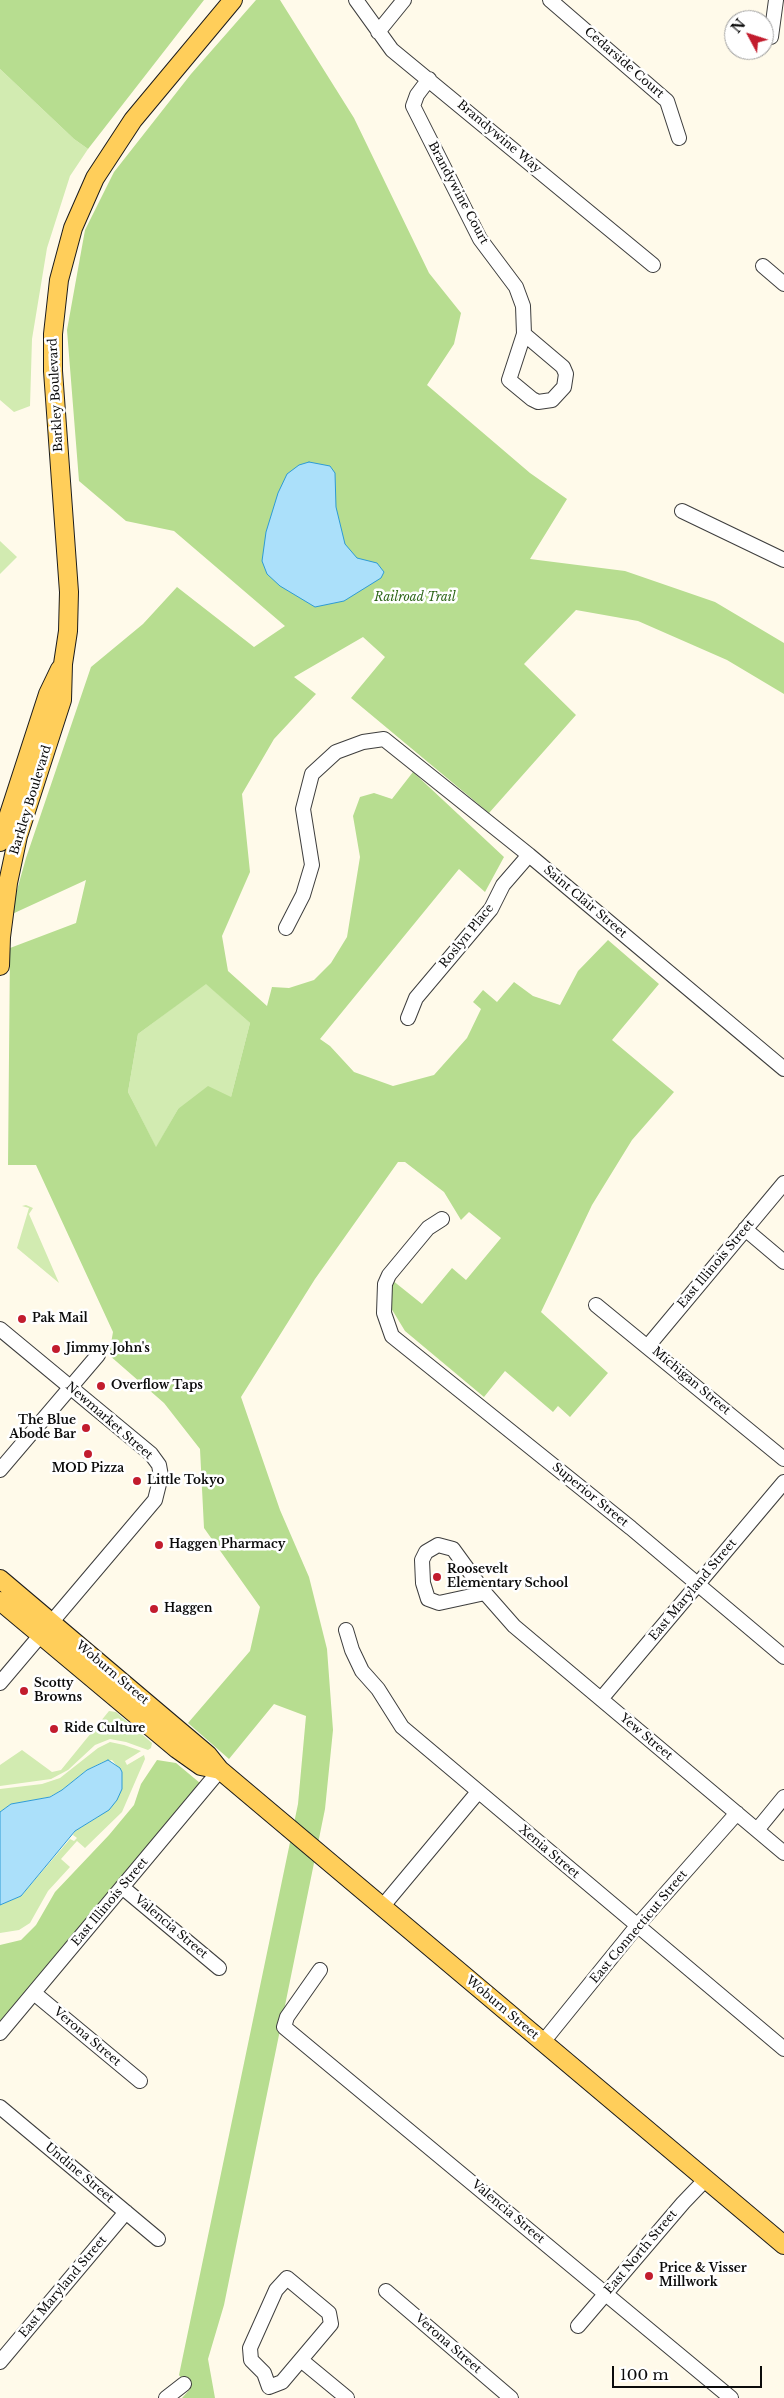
<!DOCTYPE html>
<style>
body{margin:0}
#map{position:relative;width:784px;height:2398px;overflow:hidden;background:#fffaea;font-family:"Libre Baskerville",serif}
canvas{display:block}
.north{position:absolute;left:724px;top:10px;width:50px;height:50px;box-sizing:border-box;background:#fff;border:1px solid #9d9d9d;border-radius:50%;rotate:310deg;font-size:14px;font-weight:700;line-height:20px;text-align:center;color:#0b0b0b}
.north::after{content:'';display:block;margin:auto;width:18px;height:22px;background:#c21c2d;clip-path:polygon(50% 0,100% 100%,50% 72%,0 100%)}
.scale{position:absolute;left:612px;top:2366px;width:150px;height:22px;box-sizing:border-box;border:2px solid #0b0b0b;border-top:0;padding-left:6px;font-size:15px;line-height:18px;white-space:nowrap;color:#0b0b0b;-webkit-text-stroke:4px #fff;paint-order:stroke}
</style>
<div id="map">
<canvas width="784" height="2398"></canvas>
<div class="north">N</div>
<div class="scale">100 m</div>
</div>
<script>
const c = document.querySelector('canvas').getContext('2d');
c.lineJoin = 'round';
function fill(path, color) {
  c.fillStyle = color;
  c.fill(path, 'evenodd');
}
function poly(rows) {
  const path = new Path2D();
  for (const r of rows) {
    path.moveTo(r[0], r[1]);
    for (let i = 2; i < r.length; i += 2) path.lineTo(r[i], r[i + 1]);
  }
  return path;
}
function stroke(path, color, width, dash) {
  c.strokeStyle = color;
  c.lineWidth = width;
  c.lineCap = dash ? 'butt' : 'round';
  c.setLineDash(dash || []);
  c.stroke(path);
}
function write(font, color, halo, rows, align = 'center') {
  c.font = font + ' "Libre Baskerville",serif';
  c.lineWidth = 5;
  c.setLineDash([]);
  c.textBaseline = 'middle';
  c.strokeStyle = halo;
  c.fillStyle = color;
  for (const [text, x, y, turn = 0] of rows) {
    c.save();
    c.translate(x, y);
    c.rotate((+turn || 0) * Math.PI / 180);
    c.textAlign = isNaN(turn) ? turn : align;
    if (halo) c.strokeText(text, 0, 0);
    c.fillText(text, 0, 0);
    c.restore();
  }
}
fill(poly([
 [0,69,74,139,88,149,70,176,47,248,32,339,30,406,14,412,0,400],
 [0,541,17,557,0,574],
 [206,983,250,1023,231,1097,178,1109,156,1148,128,1092,138,1034],
 [26,1205,33,1208,29,1214,59,1283,17,1248,29,1208,22,1206],
 [109,1711,116,1712,152,1743,151,1748,148,1750,126,1742,110,1739,95,1745,68,1770,51,1779,0,1786,0,1765,22,1750,52,1772,61,1770],
 [110,1742,124,1745,141,1751,125,1761,127,1765,144,1755,145,1759,122,1812,85,1848,77,1841,61,1859,70,1867,48,1891,30,1923,19,1930,0,1933,0,1905,21,1896,70,1839,74,1841,77,1838,73,1835,75,1831,98,1817,122,1772,112,1760,103,1762,87,1770,62,1790,49,1797,11,1804,0,1812,0,1789,42,1784,60,1778,98,1748]
]), '#d2ebb1');
fill(poly([
 [0,0,204,0,88,149,74,139,0,69],
 [256,0,280,0,354,118,429,273,461,313,454,344,427,385,530,473,567,499,530,559,625,571,715,602,784,643,784,694,727,660,638,621,576,610,524,664,576,715,489,813,351,698,385,657,363,637,294,677,316,694,274,739,242,794,250,872,222,936,228,971,267,1006,272,987,289,988,314,980,331,963,347,937,360,857,353,816,360,797,374,793,392,799,413,772,504,857,485,892,459,869,320,1039,330,1046,354,1072,393,1086,434,1075,467,1038,481,1009,473,1002,483,990,497,1002,514,982,533,996,560,1005,578,971,608,940,659,984,612,1040,674,1092,632,1140,592,1205,541,1312,608,1373,570,1417,558,1406,553,1412,505,1371,484,1397,405,1331,391,1308,392,1280,422,1304,452,1268,466,1280,501,1238,469,1212,461,1220,444,1192,405,1162,398,1162,315,1279,241,1397,280,1510,309,1577,327,1649,333,1730,325,1809,224,2305,208,2359,215,2398,182,2398,190,2389,179,2375,298,1804,306,1716,274,1704,229,1759,188,1723,250,1651,260,1607,204,1528,200,1449,164,1403,109,1355,113,1332,36,1165,8,1165,10,948,76,923,86,880,10,915,26,858,91,667,143,624,177,587,254,647,285,626,174,531,126,521,79,481,67,330,85,230,114,172,191,74],
 [206,984,250,1023,231,1097,208,1086,178,1109,156,1147,128,1092,138,1034],
 [157,1760,176,1763,200,1783,0,2022,0,1945,21,1940,36,1925,55,1892,109,1835,134,1805,141,1784]
]), '#b7dd90');
const water = poly([
 [309,462,330,466,335,473,336,507,345,544,357,558,377,563,384,572,381,578,344,601,315,607,280,586,267,574,262,561,266,532,278,493,287,474,299,465,309,462],
 [108,1760,120,1768,122,1772,122,1789,117,1800,109,1810,75,1831,21,1896,0,1905,0,1812,11,1804,50,1797,62,1790,87,1770,108,1760]
]);
fill(water, '#abe0fa');
stroke(water, '#2e9bd5', 1);
const minor = poly([
 [356,0,392,50,653,265],
 [550,0,667,101,679,138],
 [378,32,404,0],
 [771,37,776,0],
 [429,79,417,95,413,106,480,239,516,287,523,306,524,334],
 [763,266,784,284],
 [524,334,563,367,566,374,564,387,552,400,538,402,532,399,509,380,524,334],
 [682,511,784,560],
 [286,928,303,895,312,865,303,809,312,774,336,752,363,742,384,739,529,855,784,1069],
 [408,1018,416,998,491,909,503,885,529,855],
 [442,1219,428,1228,389,1275,385,1284,384,1313,392,1336,631,1528,784,1657],
 [745,1229,784,1262],
 [596,1305,784,1459],
 [0,1329,151,1454,159,1465,161,1476,155,1500,0,1683],
 [648,1346,784,1183],
 [0,1470,98,1355],
 [485,1593,453,1549,438,1545,426,1552,422,1560,423,1583,428,1599,439,1603,485,1593,514,1626,784,1853],
 [346,1630,352,1650,362,1671,378,1689,402,1727,784,2049],
 [601,1699,784,1482],
 [757,1830,784,1797],
 [122,1887,219,1968],
 [382,1907,478,1792],
 [320,1970,287,2017,284,2027,731,2398],
 [34,1993,140,2081],
 [0,2033,220,1770],
 [543,2042,637,1926,737,1813],
 [0,2107,158,2239],
 [287,2278,329,2313,331,2324,282,2382,269,2387,264,2373,251,2360,250,2348,276,2290,287,2278],
 [386,2291,511,2398],
 [578,2326,683,2203,706,2179],
 [301,2360,347,2398],
 [0,2362,126,2212],
 [166,2398,184,2384]
]);
const major = poly([
 [0,842,48,694,60,669],
 [0,966,1,937,8,883,18,836,62,700,63,664,68,631,69,592,53,371,53,334,59,280,73,228,95,178,133,120,233,0],
 [0,1579,208,1755,220,1770,784,2245],
 [0,1601,177,1749,201,1766,220,1770]
]);
stroke(minor, '#3e3e3e', 16);
stroke(major, '#1c1c1c', 20);
stroke(minor, '#fff', 14);
stroke(major, '#ffce5a', 18);
for (const [x, y, r, color] of [
 [22,1319,5,"#c21c2d"],
 [56,1349,5,"#c21c2d"],
 [101,1386,5,"#c21c2d"],
 [86,1428,5,"#c21c2d"],
 [88,1454,5,"#c21c2d"],
 [137,1481,5,"#c21c2d"],
 [159,1545,5,"#c21c2d"],
 [437,1577,5,"#c21c2d"],
 [154,1609,5,"#c21c2d"],
 [24,1691,5,"#c21c2d"],
 [54,1729,5,"#c21c2d"],
 [649,2276,5,"#c21c2d"]
]) {
  const dot = new Path2D();
  dot.arc(x, y, r, 0, 2 * Math.PI);
  c.fillStyle = color;
  c.fill(dot);
  stroke(dot, '#fff', 2);
}
write('12px', '#0b0b0b', '#fff', [
 ["Cedarside Court",624,63,41],
 ["Brandywine Way",499,137,40],
 ["Brandywine Court",458,193,62],
 ["Barkley Boulevard",56,395,-93],
 ["Barkley Boulevard",31,800,-73],
 ["Saint Clair Street",585,902,40],
 ["Roslyn Place",467,936,-51],
 ["East Illinois Street",716,1264,-50],
 ["Michigan Street",691,1381,40],
 ["Newmarket Street",109,1421,41],
 ["Superior Street",590,1495,39],
 ["East Maryland Street",693,1590,-50],
 ["Woburn Street",112,1673,40],
 ["Yew Street",646,1737,40],
 ["Xenia Street",549,1852,40],
 ["East Illinois Street",110,1902,-50],
 ["Valencia Street",171,1927,40],
 ["East Connecticut Street",639,1927,-50],
 ["Woburn Street",502,2008,40],
 ["Verona Street",87,2037,40],
 ["Undine Street",79,2173,40],
 ["Valencia Street",508,2212,40],
 ["East North Street",641,2252,-50],
 ["East Maryland Street",63,2287,-50],
 ["Verona Street",448,2344,41]
]);
write('italic 12px', '#2d6619', '#fff', [
 ["Railroad Trail",415,598]
]);
write('bold 12px', '#0b0b0b', '#fff', [
 ["Pak Mail",32,1319],
 ["Jimmy John's",66,1349],
 ["Overflow Taps",111,1386],
 ["The Blue",76,1421,"right"],
 ["Abode Bar",76,1435,"right"],
 ["MOD Pizza",88,1469,"center"],
 ["Little Tokyo",147,1481],
 ["Haggen Pharmacy",169,1545],
 ["Roosevelt",447,1570],
 ["Elementary School",447,1584],
 ["Haggen",164,1609],
 ["Scotty",34,1684],
 ["Browns",34,1698],
 ["Ride Culture",64,1729],
 ["Price & Visser",659,2269],
 ["Millwork",659,2283]
], 'left');
</script>
